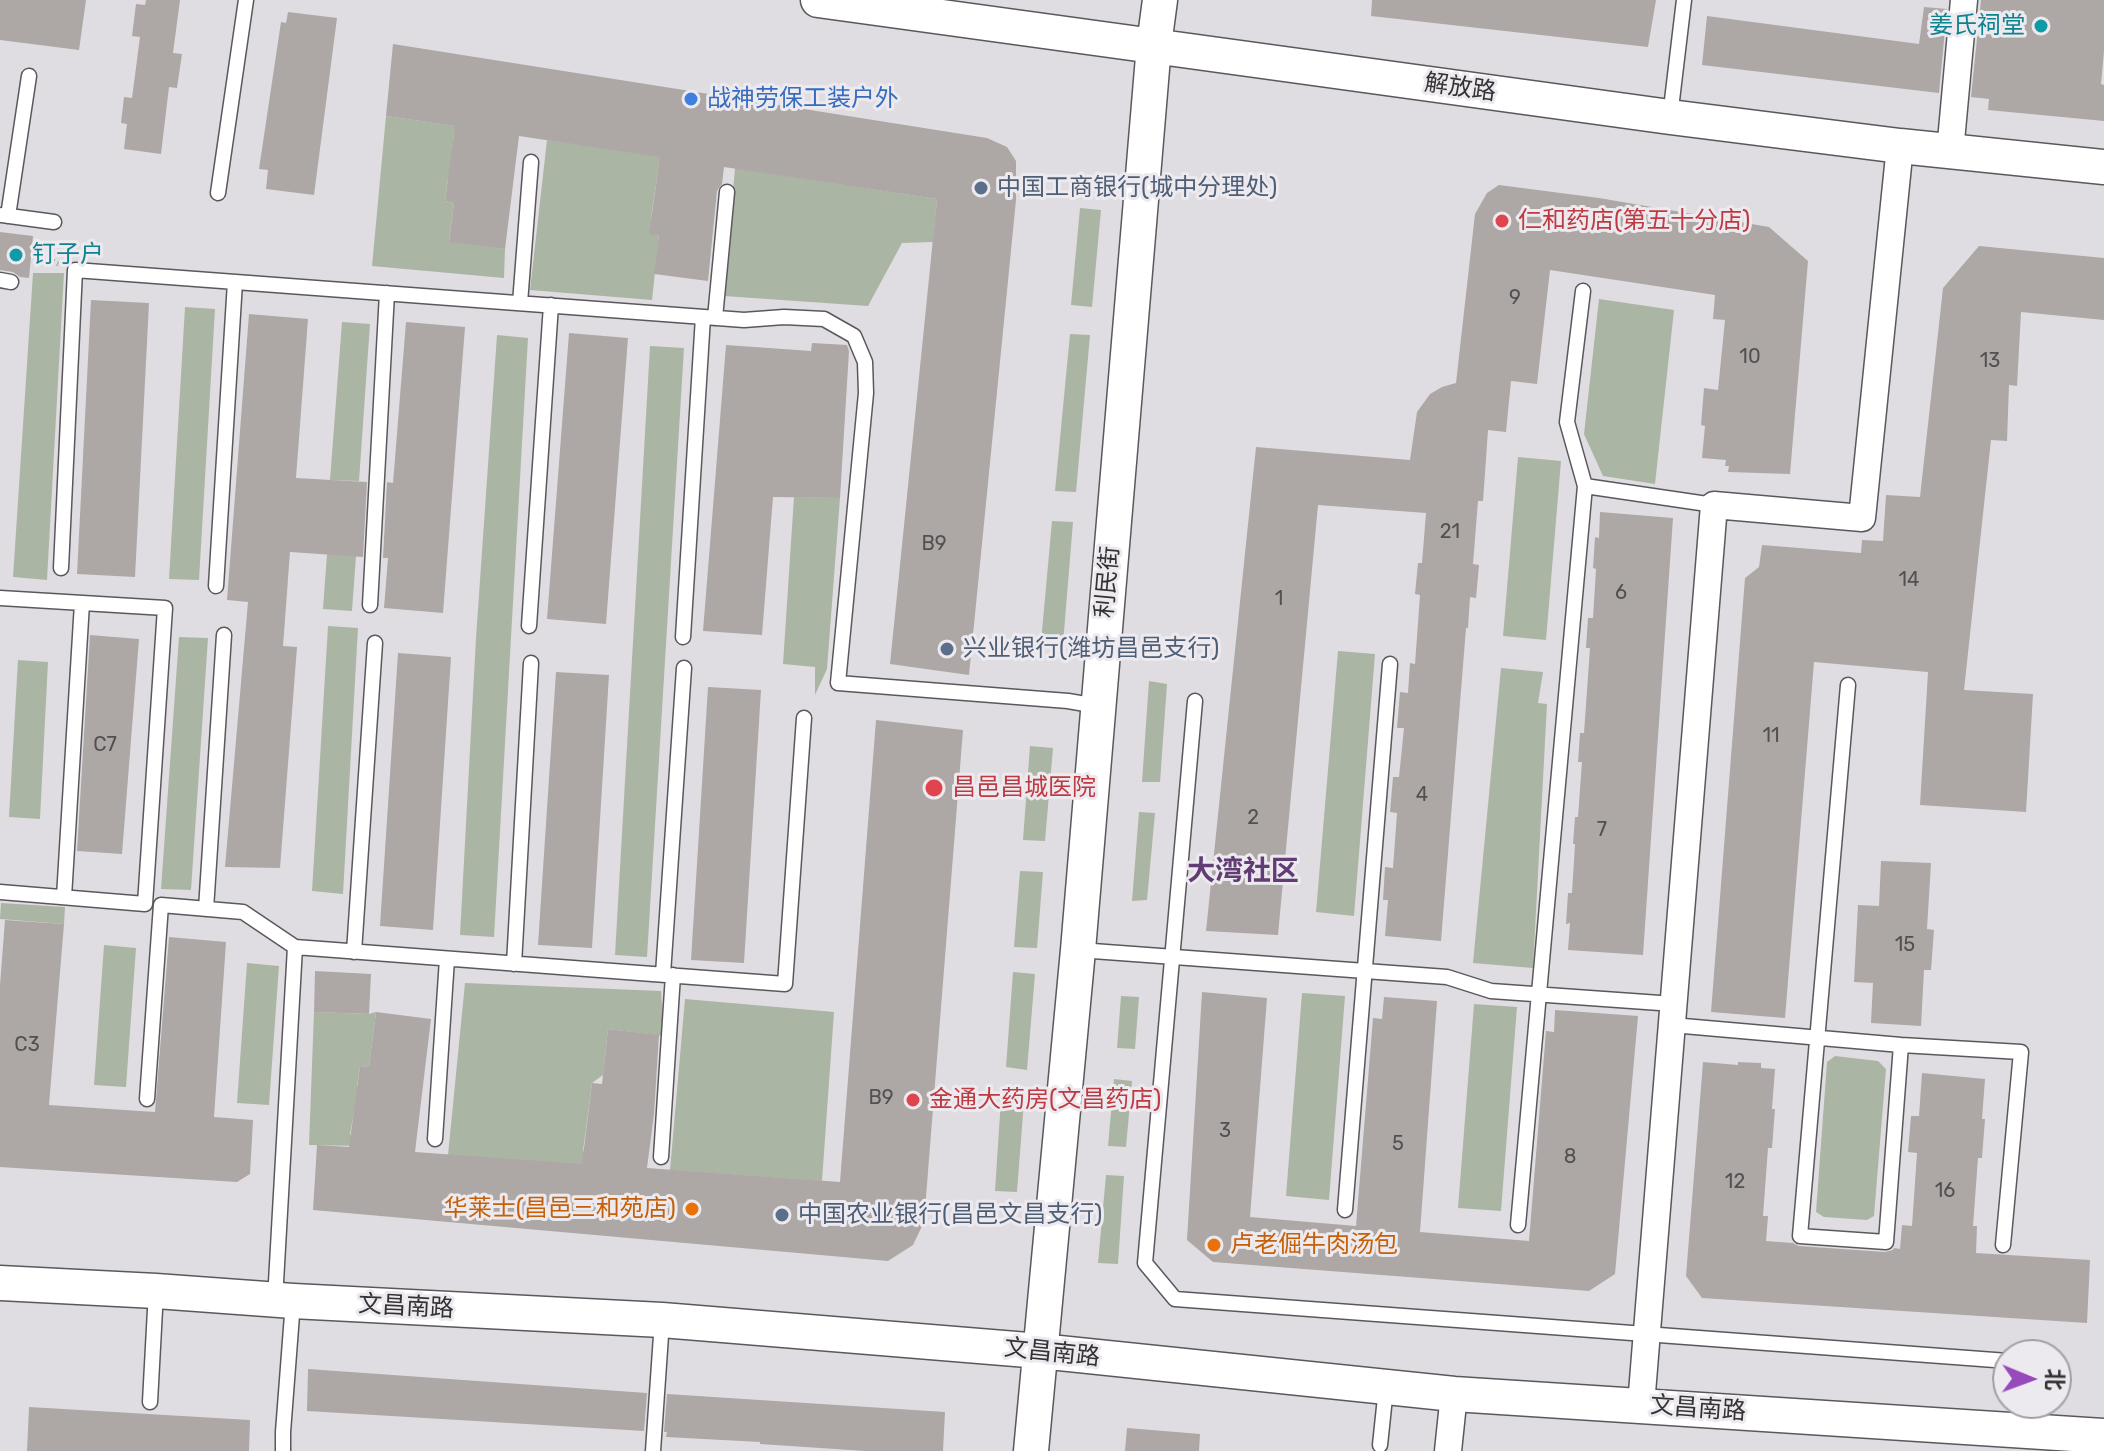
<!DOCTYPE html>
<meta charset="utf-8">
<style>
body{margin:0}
#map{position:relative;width:2104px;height:1451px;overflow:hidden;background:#e0dde2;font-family:Rubik,"Noto Sans SC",sans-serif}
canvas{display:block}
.north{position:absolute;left:1992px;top:1339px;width:80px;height:80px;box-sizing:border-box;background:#edeaef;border:2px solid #a3a0a4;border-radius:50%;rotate:91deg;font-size:22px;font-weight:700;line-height:32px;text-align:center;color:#333234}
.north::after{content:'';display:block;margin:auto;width:28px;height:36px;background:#974abc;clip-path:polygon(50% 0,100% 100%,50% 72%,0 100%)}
</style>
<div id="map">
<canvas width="2104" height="1451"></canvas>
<div class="north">北</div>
</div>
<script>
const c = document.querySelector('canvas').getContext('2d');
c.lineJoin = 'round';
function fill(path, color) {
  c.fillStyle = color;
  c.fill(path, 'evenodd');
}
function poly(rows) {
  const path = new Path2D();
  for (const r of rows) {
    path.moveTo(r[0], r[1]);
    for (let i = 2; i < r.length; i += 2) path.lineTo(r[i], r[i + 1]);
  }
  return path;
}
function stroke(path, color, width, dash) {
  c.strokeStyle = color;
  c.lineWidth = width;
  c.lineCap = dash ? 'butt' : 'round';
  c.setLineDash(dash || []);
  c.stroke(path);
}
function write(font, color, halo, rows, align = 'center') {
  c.font = font + ' Rubik,"Noto Sans SC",sans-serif';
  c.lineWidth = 6;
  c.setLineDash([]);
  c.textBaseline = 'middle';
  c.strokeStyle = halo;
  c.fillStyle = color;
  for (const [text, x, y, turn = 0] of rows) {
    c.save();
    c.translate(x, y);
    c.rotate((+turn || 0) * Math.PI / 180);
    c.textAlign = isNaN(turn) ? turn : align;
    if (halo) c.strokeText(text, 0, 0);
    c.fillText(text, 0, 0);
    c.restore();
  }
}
fill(poly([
 [386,116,463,127,454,133,452,153,457,179,448,178,445,201,454,203,449,241,505,249,504,278,372,266],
 [547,140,670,157,659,165,652,211,650,233,659,235,652,300,530,290],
 [735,168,937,199,933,242,902,243,868,306,724,296],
 [1080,208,1101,210,1092,307,1071,305],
 [33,273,64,273,47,580,13,577],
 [1599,299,1674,310,1655,484,1603,476,1584,434],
 [185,307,215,309,199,580,169,579],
 [342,322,370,324,359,481,330,480],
 [1070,334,1090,335,1076,492,1055,491],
 [497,335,528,338,494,937,460,935,476,638],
 [650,346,684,348,647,957,615,955],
 [1518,457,1561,461,1546,640,1503,636],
 [794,497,840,498,827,669,815,695,815,667,783,664],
 [1052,521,1073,522,1063,644,1041,642],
 [327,554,356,556,352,611,323,609],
 [328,626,358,628,343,894,312,891],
 [179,637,208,638,191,890,161,889],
 [1338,651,1375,654,1354,916,1316,912],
 [18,660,48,662,40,819,9,817],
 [1501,668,1543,672,1538,703,1547,704,1533,968,1473,963],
 [1149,681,1167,684,1160,782,1142,782],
 [1030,746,1053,748,1045,841,1023,840],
 [1139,812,1155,813,1147,900,1132,901],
 [1020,871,1043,872,1037,948,1014,947],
 [1,903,65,907,64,924,0,919],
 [104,945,136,948,126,1087,94,1085],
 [247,963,279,966,269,1105,237,1103],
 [1013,972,1035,974,1027,1070,1006,1067],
 [465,983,661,991,664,1036,608,1029,603,1075,592,1083,586,1129,583,1151,592,1153,591,1166,448,1155],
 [1302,993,1345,996,1329,1200,1286,1196],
 [1121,996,1139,997,1135,1049,1117,1048],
 [685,999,834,1012,822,1181,670,1170],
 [1474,1004,1517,1007,1501,1211,1458,1208],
 [314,1012,369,1014,376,1012,369,1067,360,1066,357,1086,363,1113,354,1112,350,1134,359,1146,309,1145],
 [1835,1056,1878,1061,1886,1069,1874,1216,1867,1220,1824,1217,1816,1212,1827,1062],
 [1114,1079,1132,1081,1126,1147,1108,1146],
 [1001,1099,1024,1101,1017,1192,995,1191],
 [1106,1175,1124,1176,1118,1264,1098,1263]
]), '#abb5a4');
fill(poly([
 [0,0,86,0,79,50,0,40],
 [146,0,180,0,173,53,182,54,177,88,169,87,161,154,124,149,127,124,121,123,124,97,132,98,140,37,132,36,136,4,145,5],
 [1372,0,1656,0,1648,47,1371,16],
 [1981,0,2104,0,2104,51,2101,84,2104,85,2104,121,1988,110,1989,99,1971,97],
 [1924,7,1947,9,1939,93,1702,65,1707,16,1919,44],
 [288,12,337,18,314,195,266,189,268,170,259,169,281,22,286,23],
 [393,44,987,138,1007,147,1016,161,1016,200,969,675,890,664,937,199,724,167,722,184,717,191,708,281,654,274,659,235,649,234,660,157,519,136,505,249,449,242,454,203,445,201,455,126,386,116],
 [1499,185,1599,198,1769,227,1808,261,1790,474,1728,472,1729,466,1725,466,1726,460,1702,458,1705,426,1701,425,1704,388,1718,390,1725,320,1713,319,1715,295,1550,270,1537,384,1511,381,1506,432,1488,430,1483,501,1478,501,1473,564,1479,565,1476,598,1470,597,1468,628,1466,628,1441,941,1385,936,1388,900,1383,900,1385,867,1393,868,1397,813,1390,812,1393,777,1399,777,1404,728,1397,728,1400,692,1408,693,1410,663,1415,664,1420,595,1415,594,1418,563,1422,563,1426,513,1318,505,1278,935,1206,931,1256,447,1410,460,1417,412,1430,394,1442,387,1456,383,1475,214,1487,193],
 [0,232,33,236,29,278,20,277,13,272,0,270],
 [1979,246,2104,258,2104,320,2021,312,2017,386,2009,385,2007,441,1991,440,1964,690,2033,694,2026,812,1920,805,1928,672,1814,662,1785,1018,1711,1012,1745,578,1759,567,1762,545,1861,553,1862,540,1883,541,1886,495,1920,497,1943,288],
 [91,300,149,303,135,577,77,574],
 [249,314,308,319,296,478,367,482,363,557,290,552,283,646,297,647,280,868,225,867,248,602,227,600],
 [406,322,465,327,443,613,384,608,388,558,383,558,387,482,393,483],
 [569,333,628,338,606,624,547,619],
 [812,343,847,345,849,351,840,498,773,497,762,635,703,631,726,345,811,351],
 [1600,512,1673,518,1643,955,1568,950,1570,923,1566,924,1568,893,1572,893,1575,844,1573,844,1575,817,1578,817,1582,762,1578,762,1580,733,1584,733,1590,648,1586,648,1588,618,1593,618,1596,569,1593,568,1595,537,1599,538],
 [90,635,139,639,122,854,77,851],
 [398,653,451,657,433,930,380,926],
 [556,672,609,675,592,948,538,945],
 [708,687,761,690,744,963,691,960],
 [876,720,963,730,924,1222,913,1245,888,1261,313,1210,317,1145,349,1147,360,1066,369,1067,376,1012,431,1019,415,1152,582,1164,592,1083,602,1084,608,1029,659,1035,654,1114,647,1168,840,1182],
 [1881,861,1931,863,1927,929,1934,930,1931,970,1924,970,1921,1026,1871,1023,1873,983,1854,982,1858,905,1879,906],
 [5,920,64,924,49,1105,155,1112,169,937,226,942,214,1117,253,1120,250,1174,237,1182,0,1167,0,985],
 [315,971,371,974,369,1014,314,1012],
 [1202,992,1267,998,1250,1217,1356,1226,1373,1018,1382,1019,1384,997,1437,1001,1420,1232,1529,1241,1546,1031,1554,1032,1555,1010,1638,1016,1615,1274,1589,1291,1213,1262,1187,1240],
 [1703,1062,1738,1065,1738,1062,1761,1063,1761,1068,1775,1069,1772,1109,1775,1109,1772,1148,1768,1148,1763,1216,1768,1216,1766,1241,1793,1243,1799,1246,1885,1252,1893,1250,1894,1248,1900,1249,1902,1225,1912,1226,1917,1153,1908,1152,1911,1116,1919,1116,1922,1073,1985,1079,1982,1119,1985,1119,1982,1158,1978,1158,1973,1226,1977,1226,1976,1253,2090,1260,2087,1323,1702,1298,1686,1276],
 [308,1369,647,1393,644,1431,307,1411],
 [667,1394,945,1412,943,1451,865,1451,760,1444,760,1442,666,1437,667,1432,664,1432],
 [29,1407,250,1420,249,1451,27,1451],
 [1127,1428,1200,1434,1199,1451,1125,1451]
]), '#ada8a5');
const service = poly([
 [1670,117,1684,0],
 [218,193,246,0],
 [2,215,54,222],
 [8,216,29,76],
 [0,280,11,282],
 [1583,291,1567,422,1585,486,1714,505],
 [520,303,531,162],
 [715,318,727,192],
 [61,568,75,270,744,320,784,317,824,319,854,336,865,362,866,393,838,683,1068,701,1097,706],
 [216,586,235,282],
 [0,598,165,608,145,904,0,892],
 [370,605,387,293],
 [529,626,551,305],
 [683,637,703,317],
 [1848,685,1800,1236,1886,1242,1901,1045],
 [1195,701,1145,1263,1175,1299,2008,1361],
 [64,897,82,603],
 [206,909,224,635],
 [1079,950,1447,977,1491,991,1674,1004],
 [354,952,375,643],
 [514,964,531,663],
 [663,974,684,668],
 [1672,1025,1901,1045,2021,1052,2003,1245],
 [147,1099,161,905,243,912,295,947],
 [435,1139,447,959],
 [661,1157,673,975],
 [1345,1210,1390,664],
 [1518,1225,1585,486],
 [275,1300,295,947,785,984,804,718],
 [150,1402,156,1291],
 [1380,1445,1386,1388],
 [283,1451,283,1432,293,1302],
 [653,1451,662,1321]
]);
const minor = poly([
 [1950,152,1964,0],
 [1641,1405,1714,505,1862,518,1900,146],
 [1448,1451,1454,1394]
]);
const tertiary = poly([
 [818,0,1670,117,1900,146,2104,167],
 [0,1283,156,1291,293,1301,662,1320,1040,1351,1454,1394,2104,1436],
 [1031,1451,1078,950,1154,45,1160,0]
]);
stroke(service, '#5a585c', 17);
stroke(minor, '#5a585c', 29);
stroke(tertiary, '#5a585c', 37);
stroke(poly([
 [53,243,52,261,58,264]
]), '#828084', 5, [4, 4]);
stroke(service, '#fff', 14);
stroke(minor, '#fff', 26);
stroke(tertiary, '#fff', 34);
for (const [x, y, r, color] of [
 [2041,26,8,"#0f9aa8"],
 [691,99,8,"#3f7fe0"],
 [981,188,8,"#5c6f8a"],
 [1502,221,8,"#e0444e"],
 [16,255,8,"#0f9aa8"],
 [947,649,8,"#5c6f8a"],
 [934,788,10,"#e0444e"],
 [913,1100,8,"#e0444e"],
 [692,1209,8,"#e8710a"],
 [782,1215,8,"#5c6f8a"],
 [1214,1245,8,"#e8710a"]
]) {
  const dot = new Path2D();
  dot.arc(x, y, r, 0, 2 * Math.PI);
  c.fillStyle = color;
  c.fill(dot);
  stroke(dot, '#edeaef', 3);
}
write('20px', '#525050', null, [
 ["9",1515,298],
 ["10",1750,357],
 ["13",1990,361],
 ["21",1450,532],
 ["B9",934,544],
 ["14",1909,580],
 ["6",1621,593],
 ["1",1279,599],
 ["11",1771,736],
 ["C7",105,745],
 ["4",1422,795],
 ["2",1253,818],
 ["7",1602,830],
 ["15",1905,945],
 ["C3",27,1045],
 ["B9",881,1098],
 ["3",1225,1131],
 ["5",1398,1144],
 ["8",1570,1157],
 ["12",1735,1182],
 ["16",1945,1191]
]);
write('24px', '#0d838f', '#edeaef', [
 ["姜氏祠堂",2025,26],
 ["钉子户",32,255,"left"]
], 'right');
write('24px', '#333234', '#edeaef', [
 ["解放路",1460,88,8],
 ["利民街",1108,582,-85],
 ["文昌南路",406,1307,3],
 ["文昌南路",1052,1353,6],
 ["文昌南路",1698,1409,4]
]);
write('24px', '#366cbe', '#edeaef', [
 ["战神劳保工装户外",707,99]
], 'left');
write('24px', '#4e5e75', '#edeaef', [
 ["中国工商银行(城中分理处)",997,188],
 ["兴业银行(潍坊昌邑支行)",963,649],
 ["中国农业银行(昌邑文昌支行)",798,1215]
], 'left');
write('24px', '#be3a42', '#edeaef', [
 ["仁和药店(第五十分店)",1518,221],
 ["昌邑昌城医院",952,788],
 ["金通大药房(文昌药店)",929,1100]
], 'left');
write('24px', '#c56008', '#edeaef', [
 ["华莱士(昌邑三和苑店)",676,1209],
 ["卢老倔牛肉汤包",1230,1245,"left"]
], 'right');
write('bold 28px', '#613c75', '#edeaef', [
 ["大湾社区",1243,872]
]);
</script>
